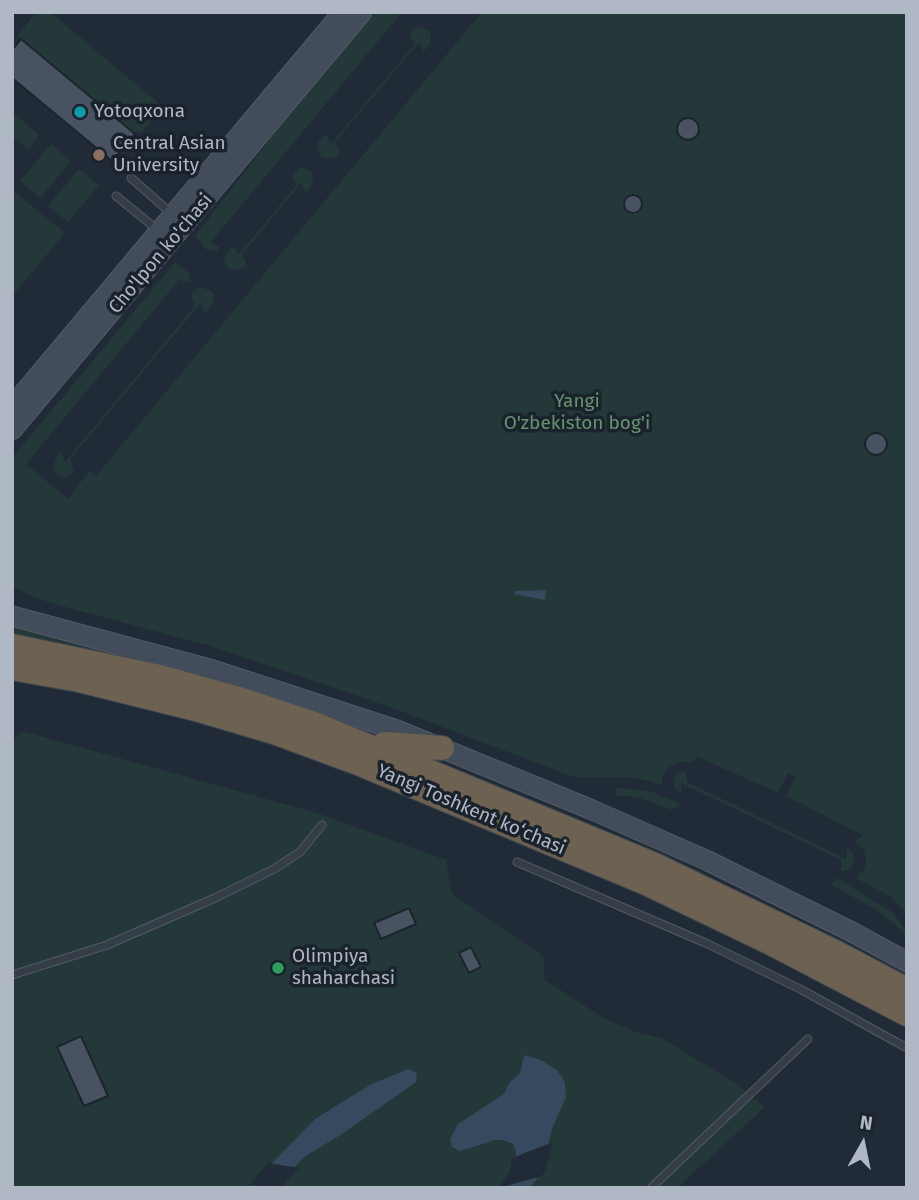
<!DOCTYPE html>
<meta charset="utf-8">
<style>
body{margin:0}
#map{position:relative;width:919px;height:1200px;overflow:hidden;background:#212b37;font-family:"Fira Sans",sans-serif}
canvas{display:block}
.frame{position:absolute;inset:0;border:14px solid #afb8c4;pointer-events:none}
.north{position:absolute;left:828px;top:1109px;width:70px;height:70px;-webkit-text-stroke:5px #1a222c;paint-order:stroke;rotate:9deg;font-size:19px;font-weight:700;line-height:28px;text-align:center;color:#afb8c4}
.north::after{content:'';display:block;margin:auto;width:24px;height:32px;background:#afb8c4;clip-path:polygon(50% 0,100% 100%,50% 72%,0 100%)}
</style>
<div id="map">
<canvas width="919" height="1200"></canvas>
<div class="frame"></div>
<div class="north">N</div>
</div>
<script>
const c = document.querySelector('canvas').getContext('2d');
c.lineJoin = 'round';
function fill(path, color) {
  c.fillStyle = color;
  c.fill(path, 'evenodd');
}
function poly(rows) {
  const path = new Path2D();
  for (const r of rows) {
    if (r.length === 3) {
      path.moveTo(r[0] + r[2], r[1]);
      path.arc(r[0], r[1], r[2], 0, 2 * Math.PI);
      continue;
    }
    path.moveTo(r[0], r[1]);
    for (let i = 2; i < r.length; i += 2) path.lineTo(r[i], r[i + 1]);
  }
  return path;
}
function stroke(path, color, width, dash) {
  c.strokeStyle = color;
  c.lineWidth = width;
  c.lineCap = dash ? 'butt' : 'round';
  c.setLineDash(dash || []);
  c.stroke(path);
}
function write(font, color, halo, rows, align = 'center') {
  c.font = font + ' "Fira Sans",sans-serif';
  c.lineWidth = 7;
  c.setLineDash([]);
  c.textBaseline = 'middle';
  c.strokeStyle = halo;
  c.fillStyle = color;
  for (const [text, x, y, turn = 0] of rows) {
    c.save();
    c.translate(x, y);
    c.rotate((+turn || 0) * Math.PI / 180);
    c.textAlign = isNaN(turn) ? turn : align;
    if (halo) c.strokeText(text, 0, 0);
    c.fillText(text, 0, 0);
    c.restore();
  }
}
fill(poly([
 [36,12,50,12,163,107,141,133,138,131,135,134,17,36],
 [375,12,402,12,210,243,220,247,217,251,207,250,195,236,291,112],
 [482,12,907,12,907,914,891,897,856,878,863,871,866,863,865,850,854,842,863,835,786,796,795,777,788,773,778,793,698,757,690,763,680,761,670,766,663,775,662,785,633,777,574,777,390,707,214,647,51,603,27,594,12,585,12,458,175,262,188,272,190,282,179,280,26,464,68,499,89,471,96,476],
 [418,26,430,31,431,40,427,48,423,51,419,42,335,142,340,153,336,157,328,159,320,156,317,147,319,141,326,134,331,144,414,45,410,34],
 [12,112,39,135,28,149,12,136],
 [51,144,71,161,40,198,20,181],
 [301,167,312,172,313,181,310,189,305,192,301,183,242,254,247,265,243,268,235,271,227,267,224,258,226,253,233,246,238,255,296,186,292,175],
 [79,169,99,185,68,222,48,206],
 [12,190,65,233,12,296],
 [198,287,210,290,214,295,213,303,205,314,200,304,70,459,74,471,66,477,57,475,53,468,56,457,61,452,65,462,195,306,191,294],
 [12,624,285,699,12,636],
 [22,731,317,813,446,860,452,894,543,956,545,980,605,1019,633,1031,663,1039,737,1084,765,1107,677,1188,12,1188,12,741],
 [682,772,686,772,687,782,846,859,847,848,850,850,855,857,853,865,848,870,841,871,841,860,681,783,681,793,676,790,673,783,675,776],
 [616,787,652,792,681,804,672,810,640,798,615,795],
 [837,878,892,912,907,931,907,935,877,910,831,885]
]), '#243839');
fill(poly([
 [546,590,545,600,514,594,515,591],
 [524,1055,541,1060,557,1070,565,1082,566,1097,552,1129,543,1167,536,1180,530,1188,503,1188,515,1166,516,1152,513,1144,503,1140,495,1140,460,1151,452,1147,450,1139,458,1124,504,1094,509,1083,520,1073],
 [408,1069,417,1073,416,1082,342,1134,304,1157,275,1188,248,1188,315,1119,370,1085]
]), '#37495f');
fill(poly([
 [553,1142,546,1169,542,1176,499,1188,510,1170,512,1158],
 [268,1163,299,1168,280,1188,249,1185]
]), '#212b37');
const building = poly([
 [21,39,135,134,112,161,12,78,12,50,21,39],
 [688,129,11],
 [633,204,9],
 [876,444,11],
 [409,908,416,924,381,939,374,923,409,908],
 [471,947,481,967,469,973,459,953,471,947],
 [81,1036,108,1096,84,1106,57,1047,81,1036]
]);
fill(building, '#485260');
stroke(building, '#1c242e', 2);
const lane = poly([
 [131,178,172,214],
 [116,196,159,231],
 [517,862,708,944,802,990,907,1048],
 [12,975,107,945,215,898,274,869,300,852,322,825],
 [651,1188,808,1039]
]);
const secondary = poly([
 [12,407,343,12],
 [12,430,362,12],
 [12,616,213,670,397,730,590,809,706,860,852,932,907,962]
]);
const highway = poly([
 [12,646,160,677,239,699,317,725,655,865,837,953,907,990],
 [12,668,79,680,196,709,274,732,358,763,646,883,773,944,907,1014],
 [384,744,442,748]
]);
stroke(lane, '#525b65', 9);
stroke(secondary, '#525b65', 21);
stroke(highway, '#3f4852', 26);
stroke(lane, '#353d47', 7);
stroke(secondary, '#434c5a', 19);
stroke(highway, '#6d6152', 24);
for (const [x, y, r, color] of [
 [80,112,7,"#0f9aa8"],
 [99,155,7,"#8d6e63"],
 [278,968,7,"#2e9e5b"]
]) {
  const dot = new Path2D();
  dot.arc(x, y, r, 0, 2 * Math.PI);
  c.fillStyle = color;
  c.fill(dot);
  stroke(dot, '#1a222c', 2.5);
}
write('19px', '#afb8c4', '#1a222c', [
 ["Yotoqxona",94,112],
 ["Central Asian",113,144],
 ["University",113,166],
 ["Olimpiya",292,957],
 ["shaharchasi",292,979]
], 'left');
write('19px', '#afb8c4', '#1a222c', [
 ["Cho'lpon ko'chasi",161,254,-50],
 ["Yangi Toshkent ko‘chasi",471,810,23]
]);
write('19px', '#689370', '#1a222c', [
 ["Yangi",577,402],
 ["O'zbekiston bog'i",577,424]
]);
</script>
